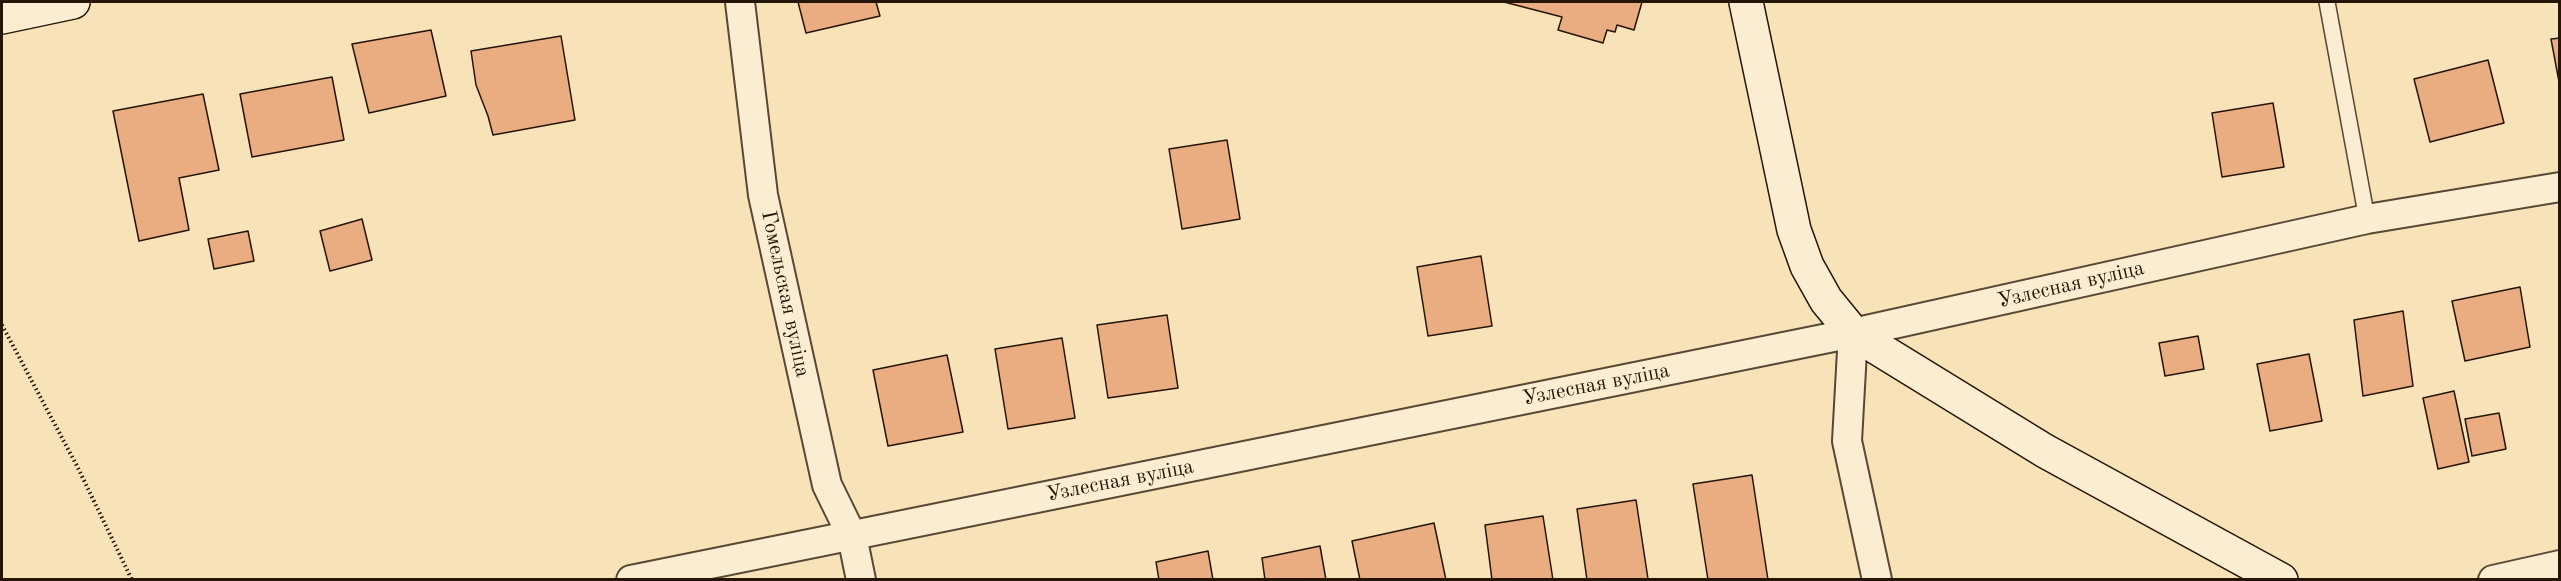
<!DOCTYPE html>
<meta charset="utf-8">
<style>
body{margin:0}
#map{position:relative;width:2561px;height:581px;overflow:hidden;background:#f8e3b9;font-family:"Old Standard TT",serif}
canvas{display:block}
.frame{position:absolute;inset:0;border:3px solid #241507;pointer-events:none}
</style>
<div id="map">
<canvas width="2561" height="581"></canvas>
<div class="frame"></div>
</div>
<script>
const c = document.querySelector('canvas').getContext('2d');
c.lineJoin = 'round';
function fill(path, color) {
  c.fillStyle = color;
  c.fill(path, 'evenodd');
}
function poly(rows) {
  const path = new Path2D();
  for (const r of rows) {
    path.moveTo(r[0], r[1]);
    for (let i = 2; i < r.length; i += 2) path.lineTo(r[i], r[i + 1]);
  }
  return path;
}
function stroke(path, color, width, dash) {
  c.strokeStyle = color;
  c.lineWidth = width;
  c.lineCap = dash ? 'butt' : 'round';
  c.setLineDash(dash || []);
  c.stroke(path);
}
function write(font, color, halo, rows, align = 'center') {
  c.font = font + ' "Old Standard TT",serif';
  c.lineWidth = 5;
  c.setLineDash([]);
  c.textBaseline = 'middle';
  c.strokeStyle = halo;
  c.fillStyle = color;
  for (const [text, x, y, turn = 0] of rows) {
    c.save();
    c.translate(x, y);
    c.rotate((+turn || 0) * Math.PI / 180);
    c.textAlign = isNaN(turn) ? turn : align;
    if (halo) c.strokeText(text, 0, 0);
    c.fillText(text, 0, 0);
    c.restore();
  }
}
const building = poly([
 [798,2,876,2,880,16,806,33,798,2],
 [1504,2,1642,2,1634,30,1617,25,1615,32,1607,30,1603,43,1558,30,1562,17,1504,2],
 [431,30,446,96,369,113,352,44,431,30],
 [561,36,575,120,493,135,488,116,476,85,471,51,561,36],
 [2560,38,2560,87,2551,39,2560,38],
 [2488,60,2504,123,2430,142,2414,79,2488,60],
 [332,77,344,140,252,157,240,94,332,77],
 [203,94,219,170,179,178,189,230,139,241,113,111,203,94],
 [2273,103,2284,167,2222,177,2212,113,2273,103],
 [1227,140,1240,219,1182,229,1169,149,1227,140],
 [362,219,372,260,330,271,320,231,362,219],
 [248,231,254,261,214,269,208,239,248,231],
 [1481,256,1492,326,1428,336,1417,267,1481,256],
 [2520,287,2530,347,2465,361,2452,301,2520,287],
 [2403,311,2413,386,2363,396,2354,320,2403,311],
 [1167,315,1178,388,1108,398,1097,325,1167,315],
 [2198,336,2204,369,2165,376,2159,343,2198,336],
 [1062,338,1075,418,1008,429,995,349,1062,338],
 [2309,354,2322,421,2270,431,2257,364,2309,354],
 [947,355,963,432,888,446,873,370,947,355],
 [2454,391,2469,462,2438,469,2423,398,2454,391],
 [2499,413,2506,449,2472,456,2465,419,2499,413],
 [1752,475,1768,580,1708,580,1693,484,1752,475],
 [1636,500,1648,579,1587,580,1577,509,1636,500],
 [1543,516,1553,580,1492,580,1485,525,1543,516],
 [1434,523,1446,580,1360,580,1352,541,1434,523],
 [1320,546,1326,580,1265,580,1262,558,1320,546],
 [1208,551,1213,580,1159,580,1156,562,1208,551]
]);
fill(building, '#eaac81');
stroke(building, '#241507', 1.5);
const service = poly([
 [2327,2,2367,219]
]);
const minor = poly([
 [740,2,763,195,827,485,852,536,861,580],
 [1853,333,1847,441,1877,580],
 [631,580,1853,333,2367,219,2560,187],
 [2493,580,2560,565]
]);
const secondary = poly([
 [1746,2,1794,230,1807,266,1826,300,1853,333,2045,451,2281,580],
 [2,17,73,2]
]);
stroke(service, '#594834', 18);
stroke(minor, '#594834', 32);
stroke(secondary, '#241507', 36);
stroke(poly([
 [2,325,77,466,132,580]
]), '#241507', 4, [1.5, 3]);
stroke(service, '#faedd2', 15);
stroke(minor, '#faedd2', 28);
stroke(secondary, '#faedd2', 33);
write('21px', '#241507', '#faedd2', [
 ["Узлесная вуліца",2071,285,-13],
 ["Гомельская вуліца",785,294,78],
 ["Узлесная вуліца",1596,385,-11],
 ["Узлесная вуліца",1120,481,-11]
]);
</script>
